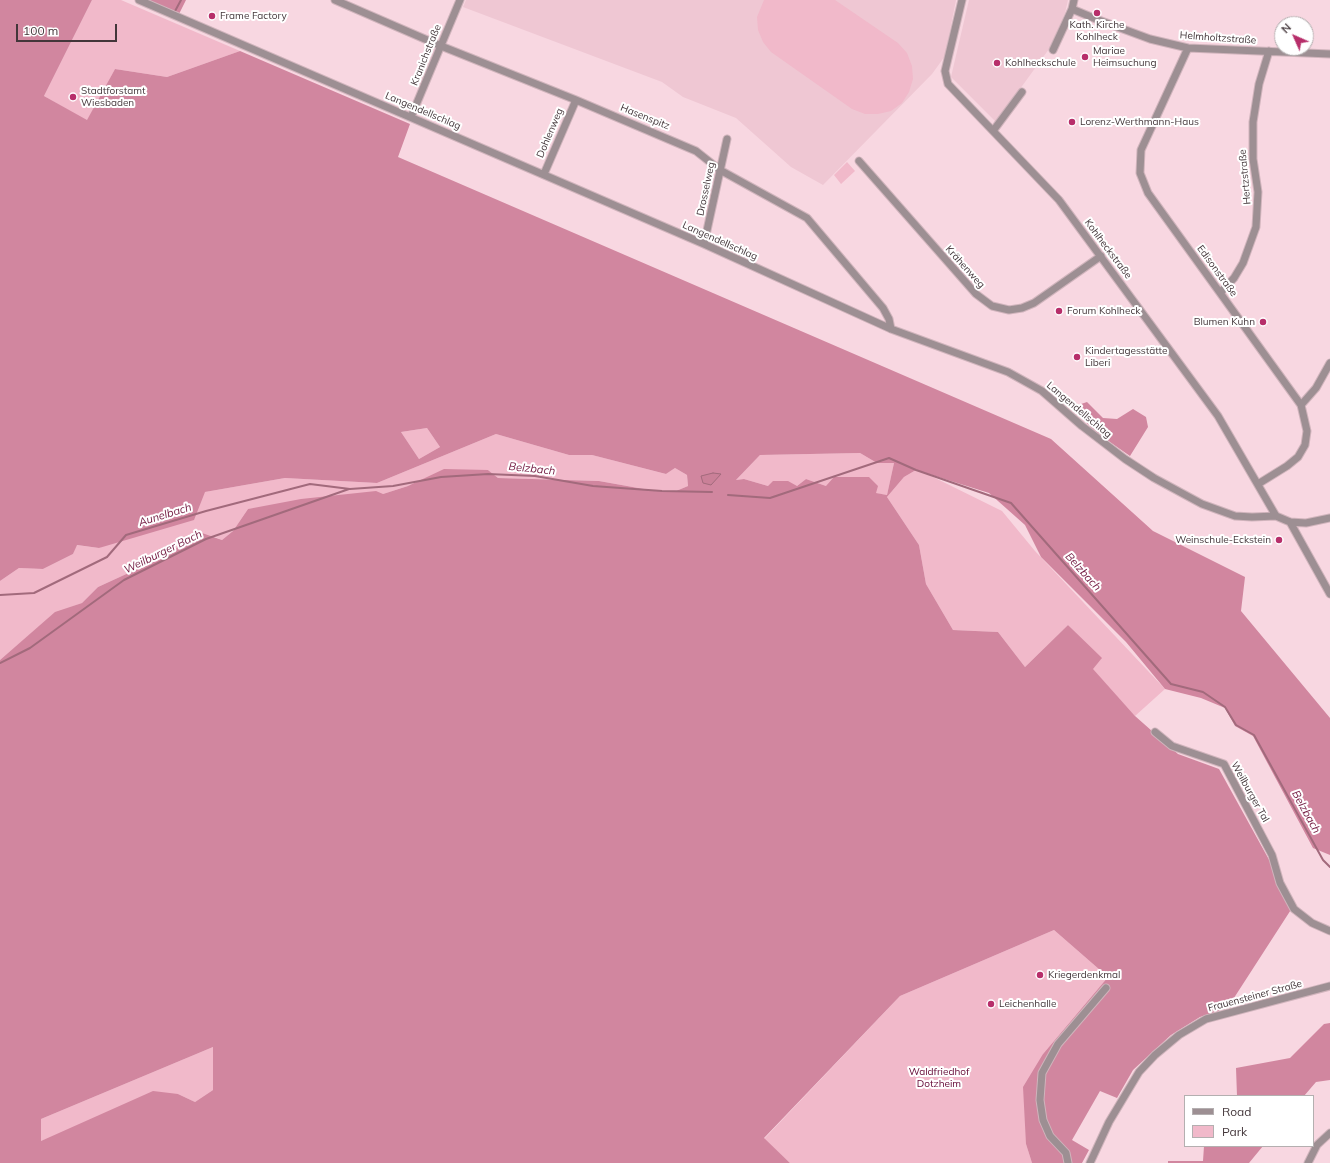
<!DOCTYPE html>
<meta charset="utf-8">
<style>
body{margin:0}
#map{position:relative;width:1330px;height:1163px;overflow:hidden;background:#f8d7e1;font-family:Mulish,sans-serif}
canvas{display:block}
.legend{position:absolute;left:1184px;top:1095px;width:130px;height:52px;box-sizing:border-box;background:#fff;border:1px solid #b4afb0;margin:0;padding:5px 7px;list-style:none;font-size:12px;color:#43363a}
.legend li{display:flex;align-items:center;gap:8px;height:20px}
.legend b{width:20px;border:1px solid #b4afb0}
.north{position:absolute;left:1274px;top:16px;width:40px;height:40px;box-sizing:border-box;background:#fff;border:1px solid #b4afb0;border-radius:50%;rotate:315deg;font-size:11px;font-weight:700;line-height:16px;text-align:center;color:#43363a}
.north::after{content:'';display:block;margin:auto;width:14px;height:18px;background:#b72e6a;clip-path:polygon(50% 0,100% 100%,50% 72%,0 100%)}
.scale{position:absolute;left:16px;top:24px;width:101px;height:18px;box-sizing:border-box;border:2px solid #43363a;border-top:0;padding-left:5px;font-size:12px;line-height:14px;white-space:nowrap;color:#43363a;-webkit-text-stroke:3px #fff;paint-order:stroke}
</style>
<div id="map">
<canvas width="1330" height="1163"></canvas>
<ul class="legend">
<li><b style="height:5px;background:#9d8f93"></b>Road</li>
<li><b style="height:11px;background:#f1b9ca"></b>Park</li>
</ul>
<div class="north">N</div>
<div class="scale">100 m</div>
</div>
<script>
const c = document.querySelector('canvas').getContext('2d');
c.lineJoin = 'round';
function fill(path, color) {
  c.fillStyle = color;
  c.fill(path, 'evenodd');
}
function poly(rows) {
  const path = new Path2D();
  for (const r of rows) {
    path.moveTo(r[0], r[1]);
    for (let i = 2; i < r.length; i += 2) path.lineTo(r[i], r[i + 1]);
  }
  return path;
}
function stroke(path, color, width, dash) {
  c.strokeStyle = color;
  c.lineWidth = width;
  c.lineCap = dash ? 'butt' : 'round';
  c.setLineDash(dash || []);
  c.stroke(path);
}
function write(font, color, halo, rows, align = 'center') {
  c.font = font + ' Mulish,sans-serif';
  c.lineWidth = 4;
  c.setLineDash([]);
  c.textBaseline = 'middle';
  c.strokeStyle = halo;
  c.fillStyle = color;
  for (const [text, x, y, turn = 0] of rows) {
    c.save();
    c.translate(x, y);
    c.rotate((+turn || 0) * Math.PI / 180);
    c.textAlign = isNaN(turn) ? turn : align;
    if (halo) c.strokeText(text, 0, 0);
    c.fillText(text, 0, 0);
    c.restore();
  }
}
fill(poly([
 [466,0,956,0,945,56,932,74,823,185,791,167,736,118,683,97,662,82,463,7],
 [969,0,1068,0,1065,13,1049,49,996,122,951,77]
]), '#efc7d3');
fill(poly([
 [92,0,121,0,240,51,167,77,115,69,87,121,44,96],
 [764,0,835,0,898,43,907,53,912,66,913,79,909,92,902,103,891,111,878,114,865,114,852,109,771,52,763,42,758,30,757,17],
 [847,162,855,171,841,184,834,175],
 [427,428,440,447,419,459,401,432],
 [496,434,569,455,592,455,666,474,675,468,687,475,688,486,676,491,655,491,599,481,498,478,488,470,408,486,383,494,248,509,233,531,222,540,213,536,185,539,172,553,98,587,82,603,55,613,0,660,0,581,19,568,43,569,73,554,76,545,99,548,205,492,285,478,377,483],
 [860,453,877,463,894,463,887,495,826,486,806,479,797,486,768,486,744,479,736,480,760,455],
 [916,470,927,474,1002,511,1035,551,1165,689,1135,716,1092,669,1101,659,1068,625,1025,667,998,632,953,630,926,584,919,545,887,497,904,477],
 [1054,930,1108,977,1043,1054,1026,1144,1032,1163,790,1163,764,1139,900,996],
 [213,1047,213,1090,195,1102,178,1094,41,1141,41,1119]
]), '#f1b9ca');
fill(poly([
 [0,0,92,0,44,96,87,120,115,69,167,77,240,51,410,124,398,157,1051,439,1153,531,1245,577,1241,611,1330,718,1330,855,1313,848,1253,736,1235,726,1225,708,1201,698,1165,689,1126,642,1041,557,1025,525,989,493,916,470,904,477,887,497,919,545,926,584,953,630,998,632,1025,667,1068,625,1102,658,1093,669,1135,716,1178,754,1219,769,1294,905,1232,1001,1232,1007,1200,1017,1171,1035,1133,1070,1117,1098,1100,1091,1072,1140,1089,1150,1082,1163,1032,1163,1026,1144,1023,1087,1043,1054,1108,977,1054,930,900,996,764,1138,790,1163,0,1163,0,660,55,612,82,603,98,587,172,553,185,539,202,533,222,540,233,531,248,509,301,499,376,491,383,494,408,486,444,469,488,470,498,478,599,481,655,491,676,491,688,486,687,475,675,468,666,474,592,455,569,455,496,434,377,483,285,478,205,492,194,520,99,548,77,545,73,554,43,569,19,568,0,581],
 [427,428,440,447,419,459,401,432],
 [860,453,877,463,894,463,887,495,876,493,878,486,869,477,834,477,826,486,806,479,797,486,788,481,773,481,768,486,744,479,736,480,760,455],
 [213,1047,213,1090,195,1102,178,1094,153,1091,41,1141,41,1119],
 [146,0,186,0,179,14],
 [1087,402,1103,418,1117,419,1133,409,1146,417,1148,427,1130,456,1097,433,1074,411,1078,405],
 [1330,1023,1330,1080,1316,1082,1304,1096,1237,1096,1236,1068,1290,1058,1324,1024],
 [1204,1146,1263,1146,1249,1163,1168,1163,1168,1161,1203,1161]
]), '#d1869f');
const water = poly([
 [713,473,721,474,711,485,703,483,701,476,713,473]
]);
fill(water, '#ca8098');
stroke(water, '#a26a7c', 1);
stroke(poly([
 [174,13,181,0],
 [728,495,770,498,889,458,916,470,1011,503,1171,684,1203,692,1225,707,1236,725,1254,735,1323,860,1330,867],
 [0,595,34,593,107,557,126,535,206,511,310,484,350,489,393,486,441,477,488,474,535,476,593,486,662,491,712,492],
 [0,663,30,648,124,580,206,539,349,489]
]), '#a26a7c', 2);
const minor = poly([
 [139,0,704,244,891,329,1008,372,1042,391,1082,426,1125,459,1154,478,1202,504,1235,516,1252,517,1276,516,1290,522,1306,523,1330,518],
 [335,0,441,46,576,100,696,151,720,170,807,218,883,308,889,319,891,329],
 [962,0,945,71,948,84,1059,200,1218,416,1276,516],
 [1074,0,1072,9,1096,19,1150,39,1188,48,1330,54],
 [1188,48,1141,150,1140,173,1148,193,1301,405,1307,431,1305,445,1298,457,1287,466,1258,484],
 [1053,50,1072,9],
 [411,117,460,0],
 [993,131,1022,92],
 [859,161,976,294,992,306,1009,310,1022,308,1034,303,1101,256],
 [544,174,576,100],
 [704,244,727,139],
 [1221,292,1234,278,1243,263,1256,227,1258,192,1253,159,1253,122,1259,84,1269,51],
 [1301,405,1316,388,1330,363],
 [1290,522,1330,594],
 [1155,732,1172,746,1224,764,1272,855,1280,883,1294,909,1312,923,1330,931],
 [1068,1163,1066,1153,1050,1136,1043,1120,1040,1100,1042,1073,1058,1044,1106,988],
 [1090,1163,1109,1122,1139,1072,1155,1055,1179,1035,1206,1019,1330,986],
 [1308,1163,1317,1145,1330,1133]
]);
stroke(minor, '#d0b4bc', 9);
stroke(minor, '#9d8f93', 7);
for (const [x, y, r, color] of [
 [1097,13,4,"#b72e6a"],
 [212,16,4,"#b72e6a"],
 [1085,57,4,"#b72e6a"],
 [997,63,4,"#b72e6a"],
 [73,97,4,"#b72e6a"],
 [1072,122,4,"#b72e6a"],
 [1059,311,4,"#b72e6a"],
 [1263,322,4,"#b72e6a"],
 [1077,357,4,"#b72e6a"],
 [1279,540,4,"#b72e6a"],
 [1040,975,4,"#b72e6a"],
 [991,1004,4,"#b72e6a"]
]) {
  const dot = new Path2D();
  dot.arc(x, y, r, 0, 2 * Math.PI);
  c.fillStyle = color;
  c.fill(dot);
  stroke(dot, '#fff', 1.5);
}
write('10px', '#43363a', '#fff', [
 ["Frame Factory",220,16],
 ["Kath. Kirche",1097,25,"center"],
 ["Kohlheck",1097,37,"center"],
 ["Mariae",1093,51],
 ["Heimsuchung",1093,63],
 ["Kohlheckschule",1005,63],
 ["Stadtforstamt",81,91],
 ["Wiesbaden",81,103],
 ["Lorenz-Werthmann-Haus",1080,122],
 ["Forum Kohlheck",1067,311],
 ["Blumen Kuhn",1255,322,"right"],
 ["Kindertagesstätte",1085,351],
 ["Liberi",1085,363],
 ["Weinschule-Eckstein",1271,540,"right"],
 ["Kriegerdenkmal",1048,975],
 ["Leichenhalle",999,1004]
], 'left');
write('10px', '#43363a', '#fff', [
 ["Helmholtzstraße",1218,38,4],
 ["Kranichstraße",426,55,-68],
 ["Langendellschlag",423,111,23],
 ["Hasenspitz",645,117,22],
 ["Dohlenweg",550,133,-67],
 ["Hertzstraße",1245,177,-95],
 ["Drosselweg",706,189,-78],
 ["Langendellschlag",720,241,24],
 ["Kohlheckstraße",1108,249,53],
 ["Krähenweg",965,267,48],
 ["Edisonstraße",1217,271,54],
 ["Langendellschlag",1079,410,40],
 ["Weilburger Tal",1250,792,61],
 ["Frauensteiner Straße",1255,996,-15]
]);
write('10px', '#610432', '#fff', [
 ["Waldfriedhof",939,1072],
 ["Dotzheim",939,1084]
]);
write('italic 11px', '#731a41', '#fff', [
 ["Belzbach",532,469,6],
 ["Aunelbach",165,515,-17],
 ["Weilburger Bach",163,552,-26],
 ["Belzbach",1083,572,48],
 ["Belzbach",1306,812,61]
]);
</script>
